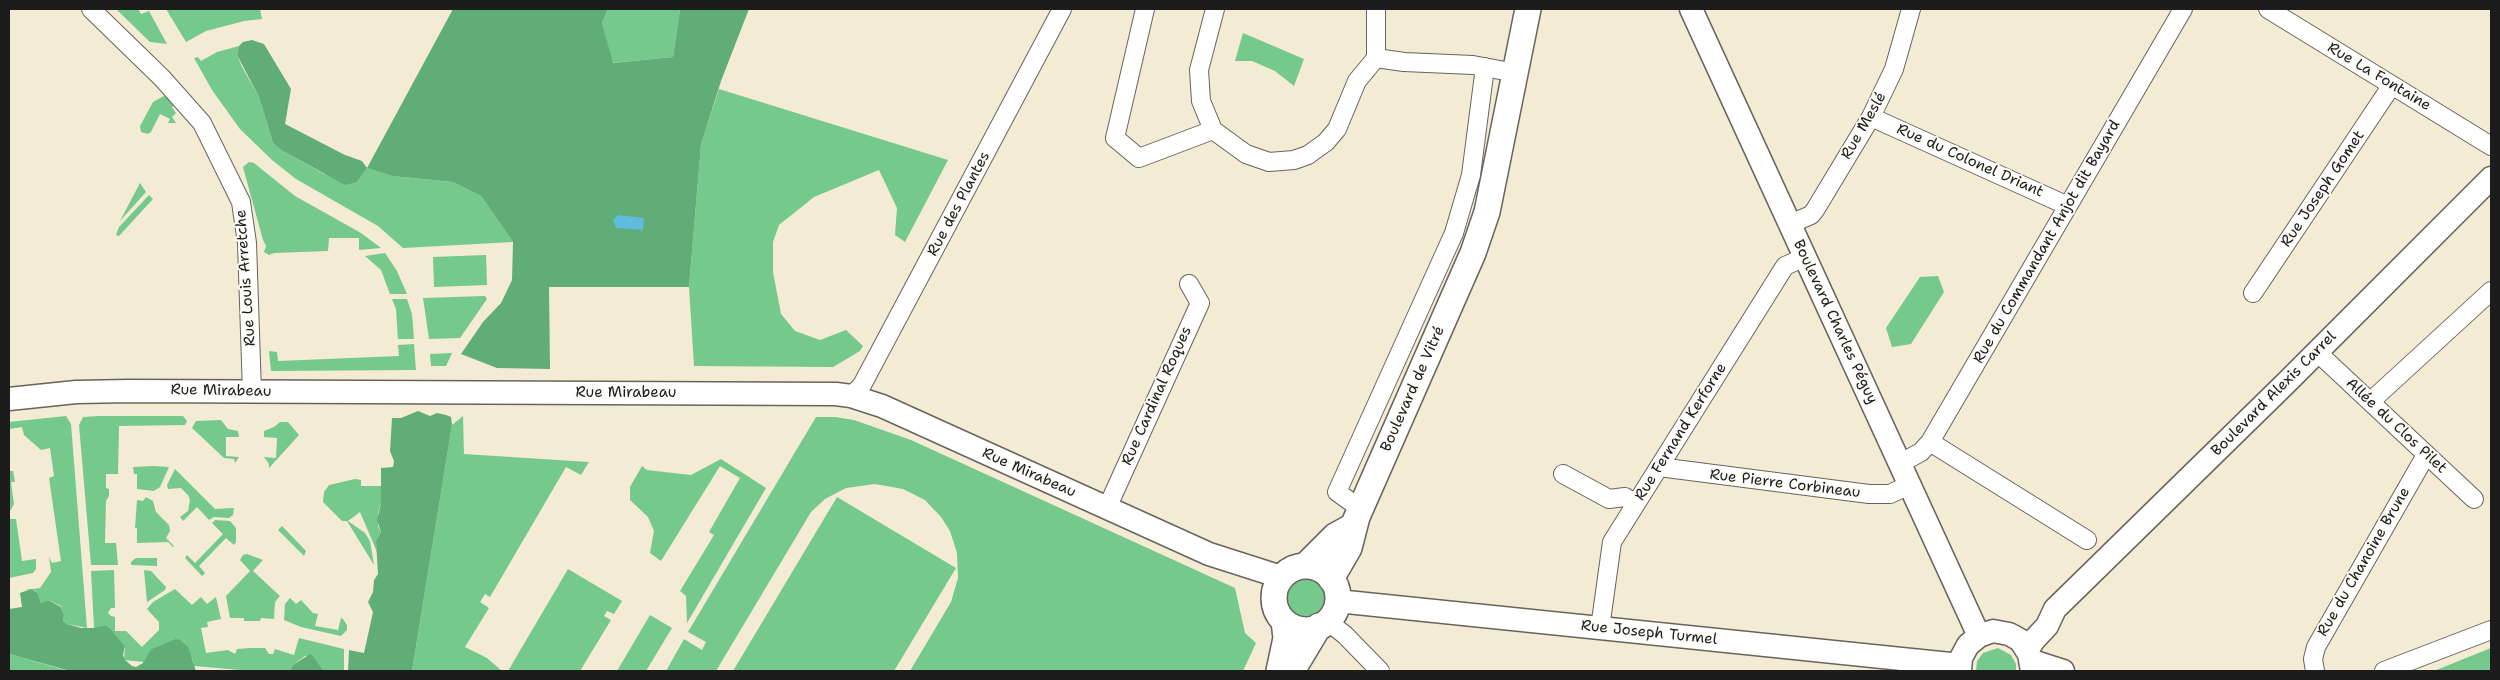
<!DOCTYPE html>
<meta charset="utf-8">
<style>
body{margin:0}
#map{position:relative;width:2500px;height:680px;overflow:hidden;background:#f4ebd4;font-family:"Shantell Sans",sans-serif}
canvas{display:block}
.frame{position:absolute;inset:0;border:10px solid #1c1c1c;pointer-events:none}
</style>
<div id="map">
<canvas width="2500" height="680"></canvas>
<div class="frame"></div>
</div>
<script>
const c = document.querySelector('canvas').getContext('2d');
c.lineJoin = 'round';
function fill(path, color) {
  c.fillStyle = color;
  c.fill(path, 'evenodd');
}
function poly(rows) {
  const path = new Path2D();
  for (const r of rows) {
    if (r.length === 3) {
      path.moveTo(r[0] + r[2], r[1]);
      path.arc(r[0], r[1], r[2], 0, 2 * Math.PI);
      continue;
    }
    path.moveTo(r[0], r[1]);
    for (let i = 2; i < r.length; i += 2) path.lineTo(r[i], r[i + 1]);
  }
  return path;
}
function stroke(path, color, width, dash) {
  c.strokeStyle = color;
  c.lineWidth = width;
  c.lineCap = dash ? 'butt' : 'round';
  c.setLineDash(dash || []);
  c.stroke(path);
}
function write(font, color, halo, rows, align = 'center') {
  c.font = font + ' "Shantell Sans",sans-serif';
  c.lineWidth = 4;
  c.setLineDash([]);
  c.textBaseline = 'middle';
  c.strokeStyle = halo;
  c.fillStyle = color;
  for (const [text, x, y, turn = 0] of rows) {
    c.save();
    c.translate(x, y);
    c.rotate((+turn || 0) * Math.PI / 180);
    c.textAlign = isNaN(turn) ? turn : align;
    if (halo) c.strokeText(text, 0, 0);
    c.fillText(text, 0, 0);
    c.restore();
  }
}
fill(poly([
 [116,9,138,9,141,14,149,11,167,44,150,42],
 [166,9,260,9,262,19,244,21,206,31,186,42],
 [608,9,680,9,673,57,612,63,602,23],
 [1243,33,1304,59,1294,86,1275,71,1252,61,1235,61],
 [239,46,237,55,242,67,259,97,273,143,281,150,324,174,357,182,367,168,392,176,453,182,481,196,513,242,403,248,378,226,296,179,272,160,240,129,212,90,194,58,198,57,201,61,217,52],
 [719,89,948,160,905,242,895,235,897,208,879,170,814,197,779,225,773,242,773,272,781,314,795,331,820,340,846,330,863,346,860,351,833,367,694,366,689,287,701,145],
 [164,96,170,98,175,105,172,107,176,113,172,117,176,123,168,123,170,119,160,114,151,132,148,134,141,132,140,126,153,102],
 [249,162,254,163,295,196,361,233,381,248,359,250,359,238,329,238,328,251,274,253,269,255,264,252,266,246,263,240,243,167],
 [140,183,146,192,120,221],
 [149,195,153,199,119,236,116,235,119,227],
 [385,253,397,271,407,294,390,294,381,270,365,256],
 [486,255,487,285,434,287,433,257],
 [1938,276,1944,292,1911,344,1892,347,1886,328,1920,277],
 [485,296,487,299,460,338,429,339,423,298],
 [392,299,407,299,412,314,414,339,398,339,396,309],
 [414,344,416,370,271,371,269,351,277,352,278,361,399,356,398,345],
 [452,353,446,366,431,366,430,354],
 [66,416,71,424,87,628,67,624,63,621,64,615,61,606,48,600,41,603,38,593,34,590,25,590,40,588,51,572,49,557,52,563,61,561,49,478,54,476,50,448,41,450,24,435,22,427,9,429,9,422],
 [99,416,183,416,187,421,185,425,119,426,118,474,106,474,106,488,109,489,109,496,106,501,105,543,116,543,118,565,91,565,79,425,83,417],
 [463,416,464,454,589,462,581,475,566,467,490,597,485,594,480,602,489,608,465,647,487,658,502,671,412,671,452,425],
 [816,417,835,417,854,420,911,440,1235,588,1245,633,1256,643,1243,671,910,671,951,602,958,578,957,553,950,531,941,517,925,500,903,489,875,484,846,488,825,499,811,512,716,671,666,671,684,639,702,650,706,642,688,632],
 [221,420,228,429,238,431,239,437,226,437,226,456,239,457,235,463,234,459,224,458,192,428,196,421],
 [280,422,288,422,299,435,269,468,269,464,264,457,276,458,277,438,264,437,264,431,274,427],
 [721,459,766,488,687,623,686,596,680,591,714,535,709,532,740,478,720,466,661,561,650,553,654,531,648,517,630,500,630,487,642,466,647,470,691,475],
 [133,467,154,466,169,467,160,487,154,491,137,489,137,474,134,474],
 [175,469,215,509,234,508,233,515,229,518,214,517,209,520,197,507,183,521,180,517,188,511,190,500,188,495,181,488,168,489,167,485],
 [9,471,13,471,15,482,11,482,14,504,9,513],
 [355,479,361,480,361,486,381,486,381,504,378,513,378,526,381,532,376,541,377,552,360,512,348,521,365,533,370,541,374,565,347,521,342,521,323,502,324,492,329,485],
 [146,497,153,501,156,512,169,525,170,531,166,538,174,546,173,547,168,542,137,543,137,528,135,528,137,500,143,501],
 [837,497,956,568,894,671,733,671],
 [9,519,16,519,22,561,36,559,36,569,33,573,9,578],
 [215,520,230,521,236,528,236,542,234,545,226,538,199,566,205,573,202,576,185,558,187,555,195,563,223,534,212,523],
 [282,526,306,551,304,556,278,530],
 [247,554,263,560,253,571,280,596,275,602,274,619,261,618,260,621,244,621,244,618,230,618,226,596,250,571,240,560,243,555],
 [136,558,157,558,157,566,131,565,131,562],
 [568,569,622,601,614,614,607,611,604,616,611,620,580,671,508,671],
 [114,570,115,608,111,608,108,613,111,616,115,617,115,631,126,631,142,647,159,630,159,622,147,609,153,602,175,589,192,605,201,597,207,604,216,597,221,619,207,622,208,627,201,628,206,653,228,650,235,654,237,649,250,648,265,648,269,654,273,654,275,649,294,655,299,638,344,649,344,671,324,671,314,657,305,656,293,665,290,671,251,671,194,666,192,658,172,641,151,649,144,662,124,660,125,646,110,628,105,625,94,628,91,571],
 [144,570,151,571,166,587,165,590,147,602],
 [1307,596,22],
 [290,598,296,604,301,600,313,613,318,614,315,626,338,630,341,618,343,619,347,625,347,630,341,636,301,627,284,620,285,604],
 [650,615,672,628,646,671,617,671],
 [1998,648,2011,655,2016,664,2016,671,1976,671,1977,661,1983,653],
 [2491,648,2491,671,2434,671,2456,662],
 [9,654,61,669,70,671,9,671]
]), '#75c98c');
fill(poly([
 [453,9,608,9,602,23,613,63,673,57,680,9,749,9,721,81,701,145,689,287,549,287,550,369,497,368,461,354,483,322,501,303,512,280,513,242,481,196,453,182,392,176,367,168,357,182,345,185,281,150,273,143,259,97,237,55,239,46,243,42,252,40,264,44,291,89,285,124,345,155,362,161,367,168],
 [418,411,430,416,437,413,446,415,451,417,452,425,412,671,348,671,349,650,364,653,373,612,368,602,373,592,374,580,378,574,376,541,381,532,377,520,381,504,381,468,393,467,394,461,390,451,392,418,401,418],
 [31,589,38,593,41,603,48,600,61,607,64,615,63,621,67,624,81,628,93,628,105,625,110,628,125,646,123,655,125,660,132,666,136,667,143,663,151,649,176,639,180,640,188,647,196,671,70,671,9,654,9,609,22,607,20,593],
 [310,654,314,657,324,671,290,671,293,665]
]), '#60ad78');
fill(poly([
 [618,215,644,218,643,230,616,228,613,220]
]), '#5fbcdd');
const minor = poly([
 [91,9,162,78,202,123,241,202,247,243,252,392],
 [1145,9,1115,138,1139,158,1213,130],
 [1215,9,1199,70,1201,101,1213,130,1246,154,1269,162,1294,160,1308,155,1326,142,1337,129,1357,81,1376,58,1376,9],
 [2268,9,2491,146],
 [1376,58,1404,62,1473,65,1516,73],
 [1871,117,2068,206],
 [1790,224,1811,215,1815,210,1871,117,1894,69,1911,9],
 [2253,293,2392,85],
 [2317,352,2474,499],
 [851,396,862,385,1062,9],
 [2371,401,2491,291],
 [1930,442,2087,540],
 [1899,464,1921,452,1930,442,2183,9],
 [1659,467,1869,494,1890,494,1909,485],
 [1563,474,1609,499,1625,497,1636,504],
 [1107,508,1200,303,1189,284],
 [1361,509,1337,492,1454,233,1471,175,1485,67],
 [1327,621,1345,635,1380,671],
 [1600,628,1612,542,1785,266,1805,257],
 [2315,671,2313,659,2316,647,2426,455],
 [2384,671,2491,630]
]);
const tertiary = poly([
 [1691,9,1979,636],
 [9,399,76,392,130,391,836,394,851,396,882,406,1209,554,1281,577],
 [1337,601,1960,665],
 [2028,650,2033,641,2047,626,2055,609,2285,384,2491,178],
 [2032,661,2063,671],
 [1960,671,1961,658,1968,645,1979,636,1993,631,2009,634,2020,640,2029,654,2032,671]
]);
const secondary = poly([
 [1305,566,1335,536,1353,526,1473,253,1487,212,1528,9],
 [1306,598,32],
 [1331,579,1349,548,1357,517],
 [1279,671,1286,638,1284,621],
 [1292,671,1319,626]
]);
stroke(minor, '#68645c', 20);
stroke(tertiary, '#68645c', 25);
stroke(secondary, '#68645c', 28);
stroke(minor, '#fff', 18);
stroke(tertiary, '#fff', 22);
stroke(secondary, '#fff', 25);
write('15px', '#1c1c1c', '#fdfcf7', [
 ["Rue La Fontaine",2379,77,31],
 ["Rue Meslé",1864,126,-60],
 ["Rue du Colonel Driant",1970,161,24],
 ["Rue Joseph Gomet",2323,189,-56],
 ["Rue des Plantes",959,204,-62],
 ["Rue du Commandant Anjot dit Bayard",2047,242,-60],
 ["Rue Louis Arretche",246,278,-94],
 ["Boulevard Charles Péguy",1835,322,65],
 ["Boulevard de Vitré",1413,389,-66],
 ["Rue Mirabeau",221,391,1],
 ["Rue Mirabeau",626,393],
 ["Boulevard Alexis Carrel",2274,394,-45],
 ["Rue Cardinal Roques",1157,396,-66],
 ["Allée du Clos Pilet",2396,426,43],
 ["Rue Fernand Kerforne",1681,432,-58],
 ["Rue Mirabeau",1029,473,24],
 ["Rue Pierre Corbineau",1785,484,7],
 ["Rue du Chanoine Brune",2364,562,-60],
 ["Rue Joseph Turmel",1649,633,6]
]);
</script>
